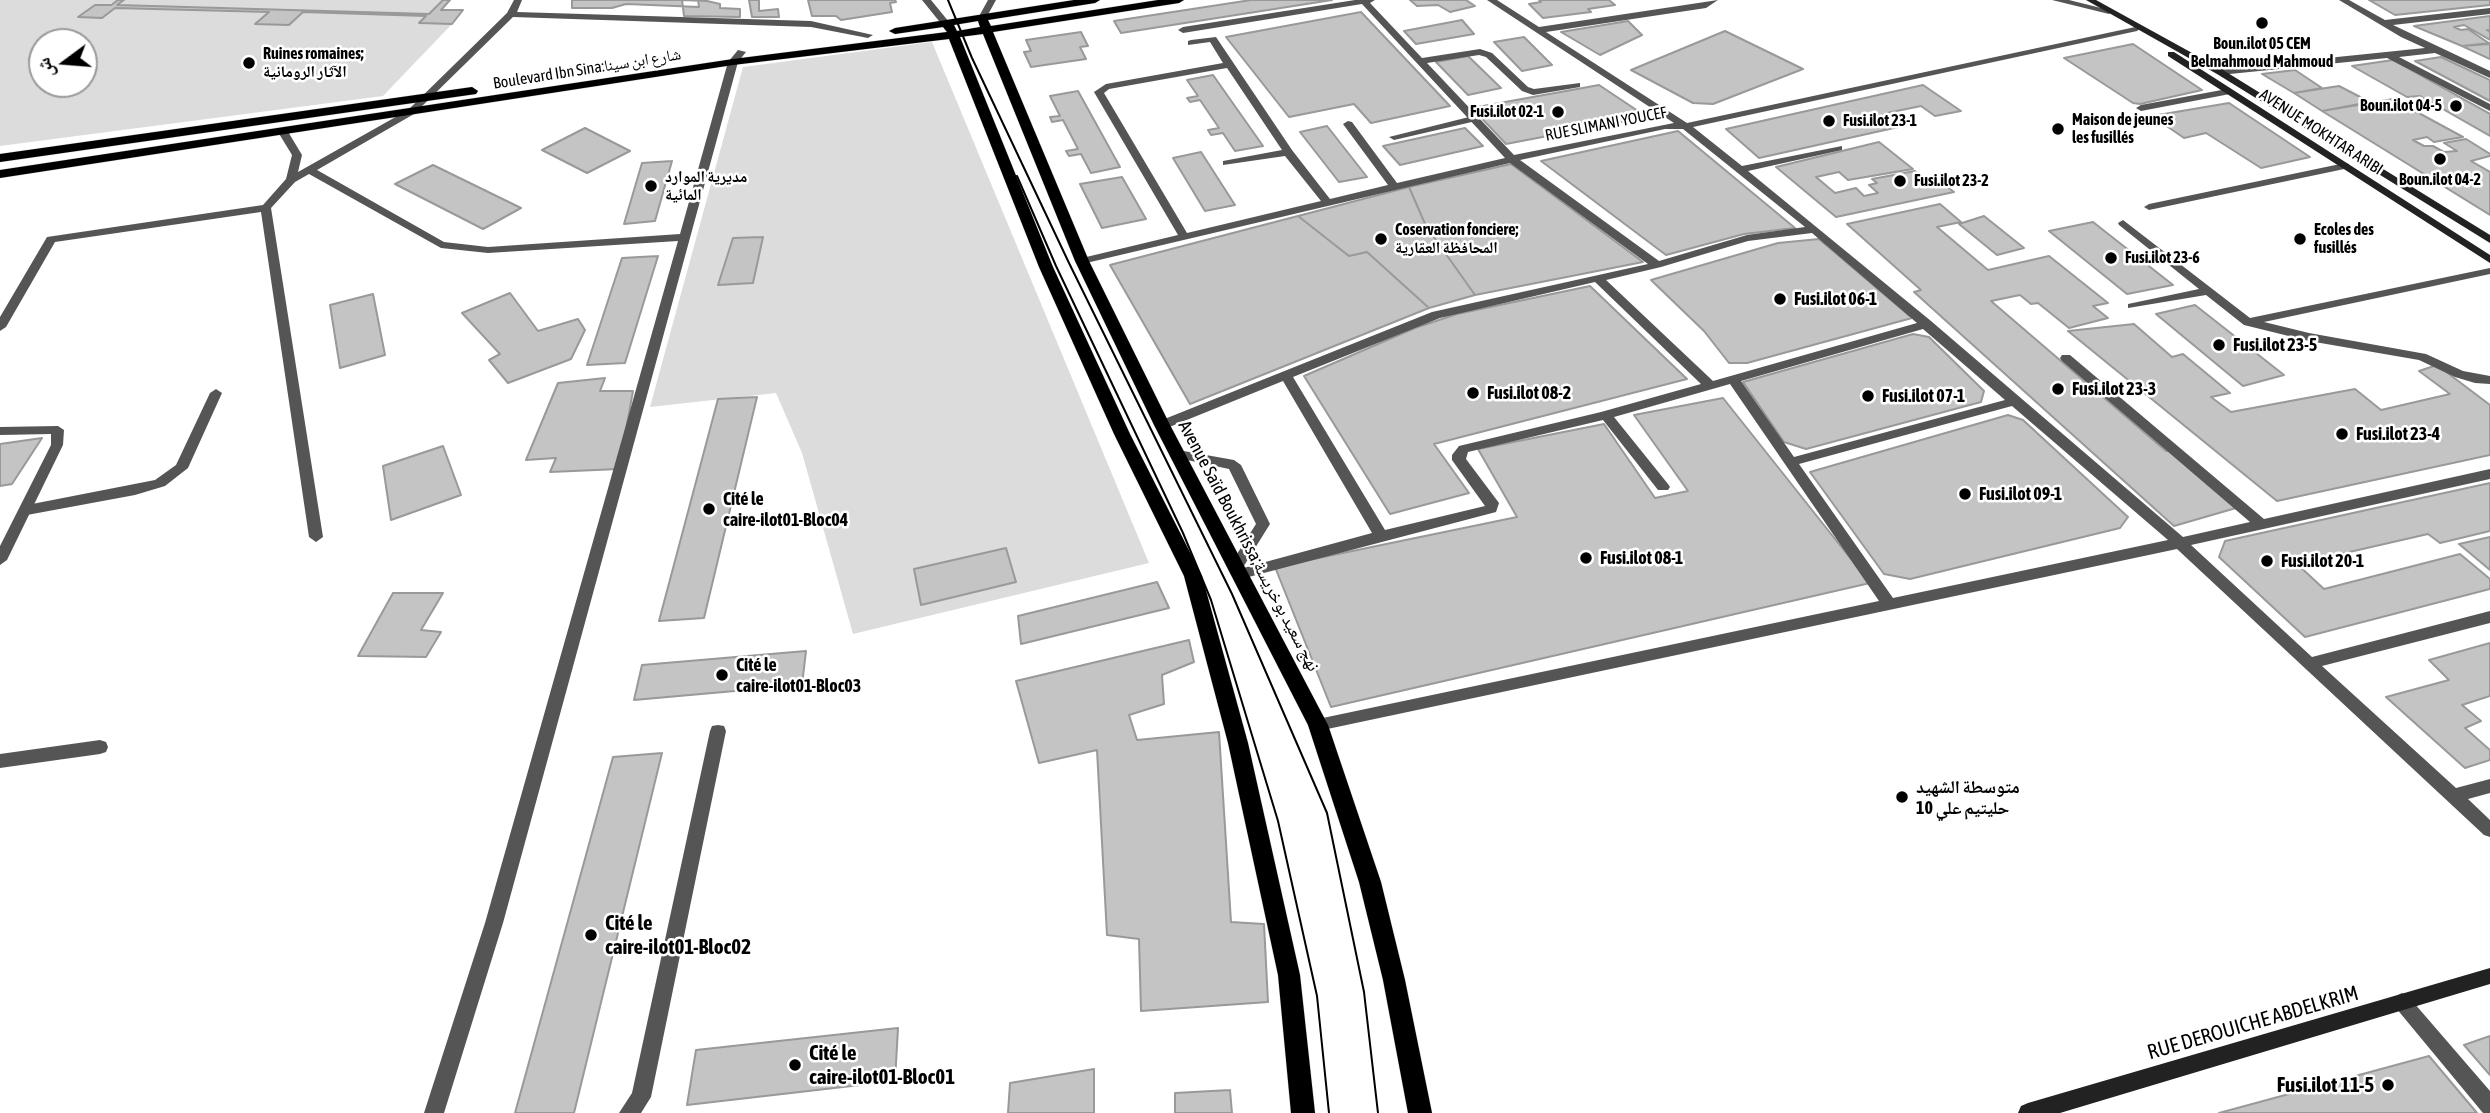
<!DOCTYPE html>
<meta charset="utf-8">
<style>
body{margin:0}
#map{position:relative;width:2490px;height:1113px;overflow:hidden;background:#fff;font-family:"Asap Condensed","Noto Naskh Arabic",sans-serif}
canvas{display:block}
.north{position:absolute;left:28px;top:28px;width:70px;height:70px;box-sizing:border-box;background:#fff;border:2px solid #999;border-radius:50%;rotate:254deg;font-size:19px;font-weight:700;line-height:28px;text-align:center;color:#000}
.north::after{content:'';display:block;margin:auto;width:24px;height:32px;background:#000;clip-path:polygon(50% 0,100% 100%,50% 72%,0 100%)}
</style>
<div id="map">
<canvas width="2490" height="1113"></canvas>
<div class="north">ش</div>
</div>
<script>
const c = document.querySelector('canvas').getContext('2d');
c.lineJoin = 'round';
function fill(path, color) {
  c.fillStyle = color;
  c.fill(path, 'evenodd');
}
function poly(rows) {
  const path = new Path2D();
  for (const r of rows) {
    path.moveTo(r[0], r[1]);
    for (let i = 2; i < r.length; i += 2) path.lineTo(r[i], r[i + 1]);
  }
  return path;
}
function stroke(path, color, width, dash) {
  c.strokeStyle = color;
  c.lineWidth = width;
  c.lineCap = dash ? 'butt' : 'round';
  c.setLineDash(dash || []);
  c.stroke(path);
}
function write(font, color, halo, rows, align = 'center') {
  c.font = font + ' "Asap Condensed","Noto Naskh Arabic",sans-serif';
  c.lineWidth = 5;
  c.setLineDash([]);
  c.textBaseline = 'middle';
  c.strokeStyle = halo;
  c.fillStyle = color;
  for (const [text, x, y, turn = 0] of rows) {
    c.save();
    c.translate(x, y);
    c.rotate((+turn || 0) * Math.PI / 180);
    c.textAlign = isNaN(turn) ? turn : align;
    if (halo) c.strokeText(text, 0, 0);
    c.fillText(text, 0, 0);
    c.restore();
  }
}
fill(poly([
 [0,0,118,0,80,17,102,18,115,8,269,12,257,24,289,25,303,12,426,16,420,23,452,24,383,96,0,146],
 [42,42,84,42,84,84,42,84],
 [124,0,443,0,429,14,117,5],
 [932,42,1149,563,853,634,802,453,776,393,650,407,743,67]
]), '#dcdcdc');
const building = poly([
 [118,0,124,0,117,5,429,14,443,0,450,0,441,10,463,10,452,24,419,23,426,16,303,12,289,25,255,24,269,12,115,8,102,18,78,17,95,5,111,5,118,0],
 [572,0,698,0,699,7,626,4,612,8,572,8,572,0],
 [682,0,707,1,720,4,720,8,740,9,740,17,684,16,682,0],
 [749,0,759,0,759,11,778,9,779,17,752,17,749,0],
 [808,0,895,0,896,2,890,3,892,12,841,20,836,16,812,16,808,0],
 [1251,0,1332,0,1121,33,1114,21,1251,0],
 [1410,0,1466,0,1475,6,1450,12,1438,5,1417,6,1410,0],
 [1539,0,1609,0,1615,5,1588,9,1591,12,1543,18,1529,4,1541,2,1539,0],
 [2369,0,2490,0,2490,5,2395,15,2369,0],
 [1361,12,1450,106,1371,123,1354,104,1289,117,1226,37,1361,12],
 [2490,16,2490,30,2487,30,2490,32,2490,40,2464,25,2454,27,2461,30,2468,29,2490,44,2462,46,2414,26,2490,16],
 [1462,20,1474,34,1416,44,1404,31,1462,20],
 [1628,21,1642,35,1600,55,1561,32,1628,21],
 [1725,31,1803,69,1713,104,1693,103,1631,70,1725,31],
 [1081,32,1088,46,1080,47,1086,59,1031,67,1024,52,1031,51,1026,40,1081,32],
 [1524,37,1552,65,1522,71,1494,42,1524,37],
 [2490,43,2490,59,2462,46,2490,43],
 [2133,44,2202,90,2140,104,2133,103,2064,58,2133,44],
 [1468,56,1501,88,1468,95,1436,62,1468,56],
 [2441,57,2490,80,2490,101,2415,61,2441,57],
 [2393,60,2490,114,2490,136,2420,96,2407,97,2352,66,2393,60],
 [2295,70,2322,88,2294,93,2262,74,2295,70],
 [1213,75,1263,146,1235,151,1223,133,1211,135,1208,130,1219,128,1200,100,1190,102,1187,98,1198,96,1187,80,1213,75],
 [1599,85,1647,117,1506,144,1472,108,1599,85],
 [1923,85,1961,111,1935,116,1921,106,1887,113,1903,126,1759,158,1726,129,1923,85],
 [2339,86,2370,102,2322,111,2294,93,2339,86],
 [1078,91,1120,167,1091,173,1081,154,1069,156,1066,151,1078,149,1063,120,1052,122,1050,117,1060,116,1050,96,1078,91],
 [2393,99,2463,137,2434,142,2427,137,2413,140,2424,146,2433,146,2444,152,2457,151,2444,143,2466,139,2490,154,2490,156,2471,161,2490,172,2490,215,2322,111,2393,99],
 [2229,103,2310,157,2261,168,2206,133,2184,138,2152,116,2229,103],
 [1327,126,1367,177,1339,182,1300,132,1327,126],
 [585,128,630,151,587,173,542,150,585,128],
 [1465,128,1483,146,1400,165,1383,146,1465,128],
 [1678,131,1795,228,1744,234,1666,255,1541,161,1678,131],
 [1879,142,1913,169,1848,180,1839,172,1816,177,1835,193,1856,188,1864,196,1878,193,1869,185,1877,183,1872,179,1915,171,1930,184,1940,181,1954,192,1836,217,1776,167,1879,142],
 [1201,152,1235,205,1205,211,1173,158,1201,152],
 [672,161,655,221,624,224,642,163,672,161],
 [1511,164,1643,262,1475,295,1426,226,1409,187,1511,164],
 [433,165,521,208,483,229,395,184,433,165],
 [1122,177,1146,219,1102,228,1080,184,1122,177],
 [1409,187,1426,226,1475,295,1429,308,1367,252,1349,256,1298,216,1409,187],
 [1940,204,1961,222,1937,227,1988,270,2049,256,2108,303,2093,306,2108,318,2069,328,2038,303,2031,304,2020,295,1991,301,2166,451,2170,451,2236,508,2174,526,1914,292,1921,290,1847,224,1940,204],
 [1298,216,1349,256,1367,252,1429,308,1190,404,1110,265,1298,216],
 [1984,216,2024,248,1997,255,1959,224,1984,216],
 [2093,222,2173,285,2127,294,2049,231,2093,222],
 [763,237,753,283,718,285,733,238,763,237],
 [1819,239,1912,318,1747,363,1729,363,1704,331,1651,280,1778,243,1819,239],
 [658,256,625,363,587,365,622,258,658,256],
 [1590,286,1687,379,1434,444,1469,493,1390,514,1304,376,1415,328,1457,314,1590,286],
 [510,293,538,331,578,319,585,330,571,359,508,383,489,360,500,354,462,313,510,293],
 [373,294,385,355,340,368,330,305,373,294],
 [2195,305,2284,375,2243,386,2156,314,2195,305],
 [2134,324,2172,357,2183,354,2230,393,2211,397,2231,412,2355,389,2381,410,2450,394,2419,371,2437,365,2490,405,2490,455,2277,501,2068,331,2134,324],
 [1913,334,1929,337,1984,391,1981,402,1806,449,1784,442,1743,382,1913,334],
 [605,378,600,391,633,391,619,469,550,472,556,458,526,460,558,383,605,378],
 [757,397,704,618,659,621,718,399,757,397],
 [1723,398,1870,583,1331,707,1275,567,1517,517,1478,449,1604,424,1655,498,1688,491,1634,415,1723,398],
 [2008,415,2023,420,2128,517,2120,528,1910,579,1884,574,1810,472,2008,415],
 [42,438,12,484,0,486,0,444,42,438],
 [443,446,461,495,391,520,383,466,443,446],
 [2490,483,2490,531,2440,543,2428,534,2297,564,2324,589,2460,554,2490,579,2490,589,2305,637,2219,557,2225,541,2490,483],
 [2490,537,2490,570,2459,544,2490,537],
 [1006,548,1016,582,921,605,914,569,1006,548],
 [1157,582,1169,608,1021,644,1018,616,1157,582],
 [393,593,443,593,421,630,441,632,426,657,358,656,393,593],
 [1189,640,1194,662,1162,675,1164,704,1129,715,1137,740,1219,732,1231,922,1264,924,1268,1002,1141,1011,1139,939,1107,935,1097,750,1039,763,1016,681,1189,640],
 [2490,643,2490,696,2462,705,2481,721,2465,728,2490,750,2490,760,2465,768,2386,697,2449,680,2429,660,2490,643],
 [806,651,802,685,634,700,642,665,806,651],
 [662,753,574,1113,515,1113,613,757,662,753],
 [898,1028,895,1081,687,1105,696,1050,898,1028],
 [2490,1036,2490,1075,2464,1045,2490,1036],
 [2429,1056,2477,1113,2219,1113,2429,1056],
 [1094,1069,1094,1113,1008,1113,1010,1083,1094,1069],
 [1230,1090,1232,1113,1175,1113,1175,1093,1230,1090]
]);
fill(building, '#c4c4c4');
stroke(building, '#999', 2);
const primary = poly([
 [1074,0,1100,0,1095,3,988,20,991,26,1158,0,1184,0,1179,3,993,32,1089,261,1170,425,1328,725,1381,882,1405,980,1432,1113,1408,1113,1383,980,1359,882,1308,725,1154,425,1075,261,983,34,960,37,1053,267,1130,434,1202,576,1248,743,1300,975,1315,1113,1291,1113,1278,975,1228,743,1184,576,1114,434,1039,267,949,39,733,65,0,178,0,170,733,59,947,32,943,27,895,34,889,31,895,28,1074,0],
 [978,21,980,27,957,31,954,25,978,21],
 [472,87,478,91,476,94,0,162,0,154,472,87]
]);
stroke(primary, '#dbdbdb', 1);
fill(poly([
 [1473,116,1478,119,1476,121,1394,140,1389,137,1473,116],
 [216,389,222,393,188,468,165,486,135,495,27,515,22,513,20,510,27,505,155,480,176,465,210,393,216,389],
 [1178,450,1234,460,1241,465,1270,524,1242,569,1232,569,1230,565,1256,524,1229,469,1173,457,1171,454,1173,451,1178,450],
 [718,725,724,726,726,731,651,1097,641,1113,619,1113,632,1093,710,731,712,726,718,725],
 [100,740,106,742,108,747,106,752,100,754,0,768,0,754,100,740]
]), '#555');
fill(poly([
 [514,0,522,0,517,12,811,21,873,35,868,38,811,27,513,17,414,114,317,170,444,242,488,247,680,234,728,62,738,50,746,52,738,62,503,923,444,1113,424,1113,485,923,678,241,488,253,441,248,309,174,295,182,271,208,323,537,316,542,309,537,261,212,55,242,6,327,0,331,0,317,47,237,263,205,286,179,292,155,278,132,279,130,287,130,302,155,298,172,408,110,507,13,514,0],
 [922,0,931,0,949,22,949,26,943,26,922,0],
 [988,0,996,0,985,20,979,20,978,18,988,0],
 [1355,0,1375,0,1370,3,1422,58,1480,49,1492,53,1528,87,1534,89,1580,83,1580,87,1533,95,1522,91,1486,57,1479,55,1427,63,1514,155,1674,123,1487,0,1497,0,1539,27,1718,0,1706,8,1546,32,1687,123,2140,26,2141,28,2137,31,1693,127,1742,166,1842,146,1842,150,1748,171,1931,321,2183,537,2250,522,2062,361,2060,358,2062,355,2070,355,2264,519,2490,469,2490,479,2191,545,2312,657,2490,611,2490,623,2322,666,2456,788,2490,779,2490,793,2468,799,2490,820,2490,837,2484,835,2177,549,1318,731,1312,729,1310,725,1312,721,1318,719,1879,601,1730,384,1614,417,1668,484,1670,487,1668,490,1658,490,1603,420,1468,452,1466,459,1499,503,1496,512,1241,579,1236,578,1234,574,1236,570,1372,533,1283,381,1167,428,1157,428,1156,425,1157,422,1432,312,1648,264,1510,163,1082,264,1078,263,1078,259,1178,235,1094,92,1106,84,1223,63,1210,42,1188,45,1188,41,1191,40,1216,37,1292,150,1330,199,1388,185,1343,124,1348,121,1352,122,1397,183,1505,158,1362,4,1183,33,1178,30,1183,27,1355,0],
 [1227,68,1282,150,1223,161,1223,165,1285,156,1321,201,1187,233,1104,93,1109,89,1227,68],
 [1665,129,1683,129,1805,227,1747,235,1659,261,1520,160,1665,129],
 [1812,233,1917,323,1713,381,1606,280,1661,267,1748,241,1812,233],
 [1595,282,1701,384,1601,412,1459,446,1452,455,1452,460,1485,506,1385,530,1293,377,1440,318,1595,282],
 [1923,329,2005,400,1794,457,1741,381,1923,329],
 [2012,406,2168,540,1893,598,1799,464,2012,406],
 [2052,0,2069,0,2113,11,2109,14,2052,0],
 [2339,0,2349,0,2385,20,2490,8,2490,14,2393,25,2490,71,2490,78,2435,53,2399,57,2490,104,2490,111,2387,58,2220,75,2215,72,2220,69,2425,48,2401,37,2339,0],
 [2227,89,2230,90,2230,94,2141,111,2136,108,2141,105,2227,89],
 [2345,163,2349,164,2349,168,2149,210,2144,207,2149,204,2345,163],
 [2123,220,2250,318,2490,268,2490,274,2264,322,2309,333,2426,354,2463,371,2490,376,2490,384,2475,383,2455,377,2419,360,2309,341,2244,325,2206,295,2128,308,2128,304,2199,289,2119,225,2118,223,2123,220],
 [58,426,64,430,63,445,7,560,0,565,0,546,51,445,51,434,0,435,0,427,58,426],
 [2402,993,2408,996,2490,1091,2490,1113,2483,1113,2396,1008,2393,1002,2396,996,2402,993]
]), '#555');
fill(poly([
 [2086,0,2096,0,2223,70,2490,235,2490,243,2217,74,2086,0],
 [2168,52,2174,52,2490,255,2490,263,2168,56,2168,52],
 [2490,968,2490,984,2060,1113,2018,1113,2021,1106,2028,1103,2490,968]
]), '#222');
fill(primary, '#000');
stroke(poly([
 [948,0,972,58,1069,263,1232,594,1327,813,1364,992,1378,1113],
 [1017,176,1056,266,1183,533,1211,600,1278,821,1317,996,1329,1113]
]), '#000', 2);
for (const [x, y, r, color] of [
 [2262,23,7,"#000"],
 [249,63,7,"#000"],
 [2456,106,7,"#000"],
 [1558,112,7,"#000"],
 [1829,121,7,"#000"],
 [2058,129,7,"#000"],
 [2440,159,7,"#000"],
 [1900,181,7,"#000"],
 [651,186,7,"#000"],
 [1381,239,7,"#000"],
 [2300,239,7,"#000"],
 [2111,258,7,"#000"],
 [1780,299,7,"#000"],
 [2219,345,7,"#000"],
 [2058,389,7,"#000"],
 [1473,393,7,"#000"],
 [1868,396,7,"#000"],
 [2342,434,7,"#000"],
 [1965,494,7,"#000"],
 [709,509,7,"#000"],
 [1586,558,7,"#000"],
 [2267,561,7,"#000"],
 [722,675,7,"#000"],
 [1902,797,7,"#000"],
 [591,935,7,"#000"],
 [795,1065,7,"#000"],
 [2388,1085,7,"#000"]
]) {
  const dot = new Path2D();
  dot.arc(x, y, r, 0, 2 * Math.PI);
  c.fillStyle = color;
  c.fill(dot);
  stroke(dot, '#fff', 2.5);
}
write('bold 16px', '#000', '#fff', [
 ["Boun.ilot 05 CEM",2262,44,"center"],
 ["Belmahmoud Mahmoud",2262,62,"center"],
 ["Ruines romaines;",263,54],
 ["الآثار الرومانية",263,72],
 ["Boun.ilot 04-5",2442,106,"right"],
 ["Fusi.ilot 02-1",1544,112,"right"],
 ["Maison de jeunes",2072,120],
 ["les fusillés",2072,138],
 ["Fusi.ilot 23-1",1843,121],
 ["مديرية الموارد",665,177],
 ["المائية",665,195],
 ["Boun.ilot 04-2",2440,180,"center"],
 ["Fusi.ilot 23-2",1914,181],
 ["Coservation fonciere;",1395,230],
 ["المحافظة العقارية",1395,248],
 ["Ecoles des",2314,230],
 ["fusillés",2314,248],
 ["Fusi.ilot 23-6",2125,258]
], 'left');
write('16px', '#000', '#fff', [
 ["Boulevard Ibn Sina:شارع ابن سينا",587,69,-9],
 ["RUE SLIMANI YOUCEF",1606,124,-11],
 ["AVENUE MOKHTAR ARIBI",2321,132,33]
]);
write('bold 18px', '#000', '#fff', [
 ["Fusi.ilot 06-1",1794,299],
 ["Fusi.ilot 23-5",2233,345],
 ["Fusi.ilot 23-3",2072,389],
 ["Fusi.ilot 08-2",1487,393],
 ["Fusi.ilot 07-1",1882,396],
 ["Fusi.ilot 23-4",2356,434],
 ["Fusi.ilot 09-1",1979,494],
 ["Cité le",723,499],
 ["caire-ilot01-Bloc04",723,520],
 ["Fusi.ilot 08-1",1600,558],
 ["Fusi.ilot 20-1",2281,561],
 ["Cité le",736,665],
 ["caire-ilot01-Bloc03",736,686],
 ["متوسطة الشهيد",1916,787],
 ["حليتيم علي 10",1916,808]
], 'left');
write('18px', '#000', '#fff', [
 ["Avenue Saïd Boukhrissa;نهج سعيد بوخريسة",1249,546,62]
]);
write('bold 21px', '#000', '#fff', [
 ["Cité le",605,923],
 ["caire-ilot01-Bloc02",605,947],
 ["Cité le",809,1053],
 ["caire-ilot01-Bloc01",809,1077],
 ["Fusi.ilot 11-5",2374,1085,"right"]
], 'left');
write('21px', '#000', '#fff', [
 ["RUE DEROUICHE ABDELKRIM",2253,1023,-16]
]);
</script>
